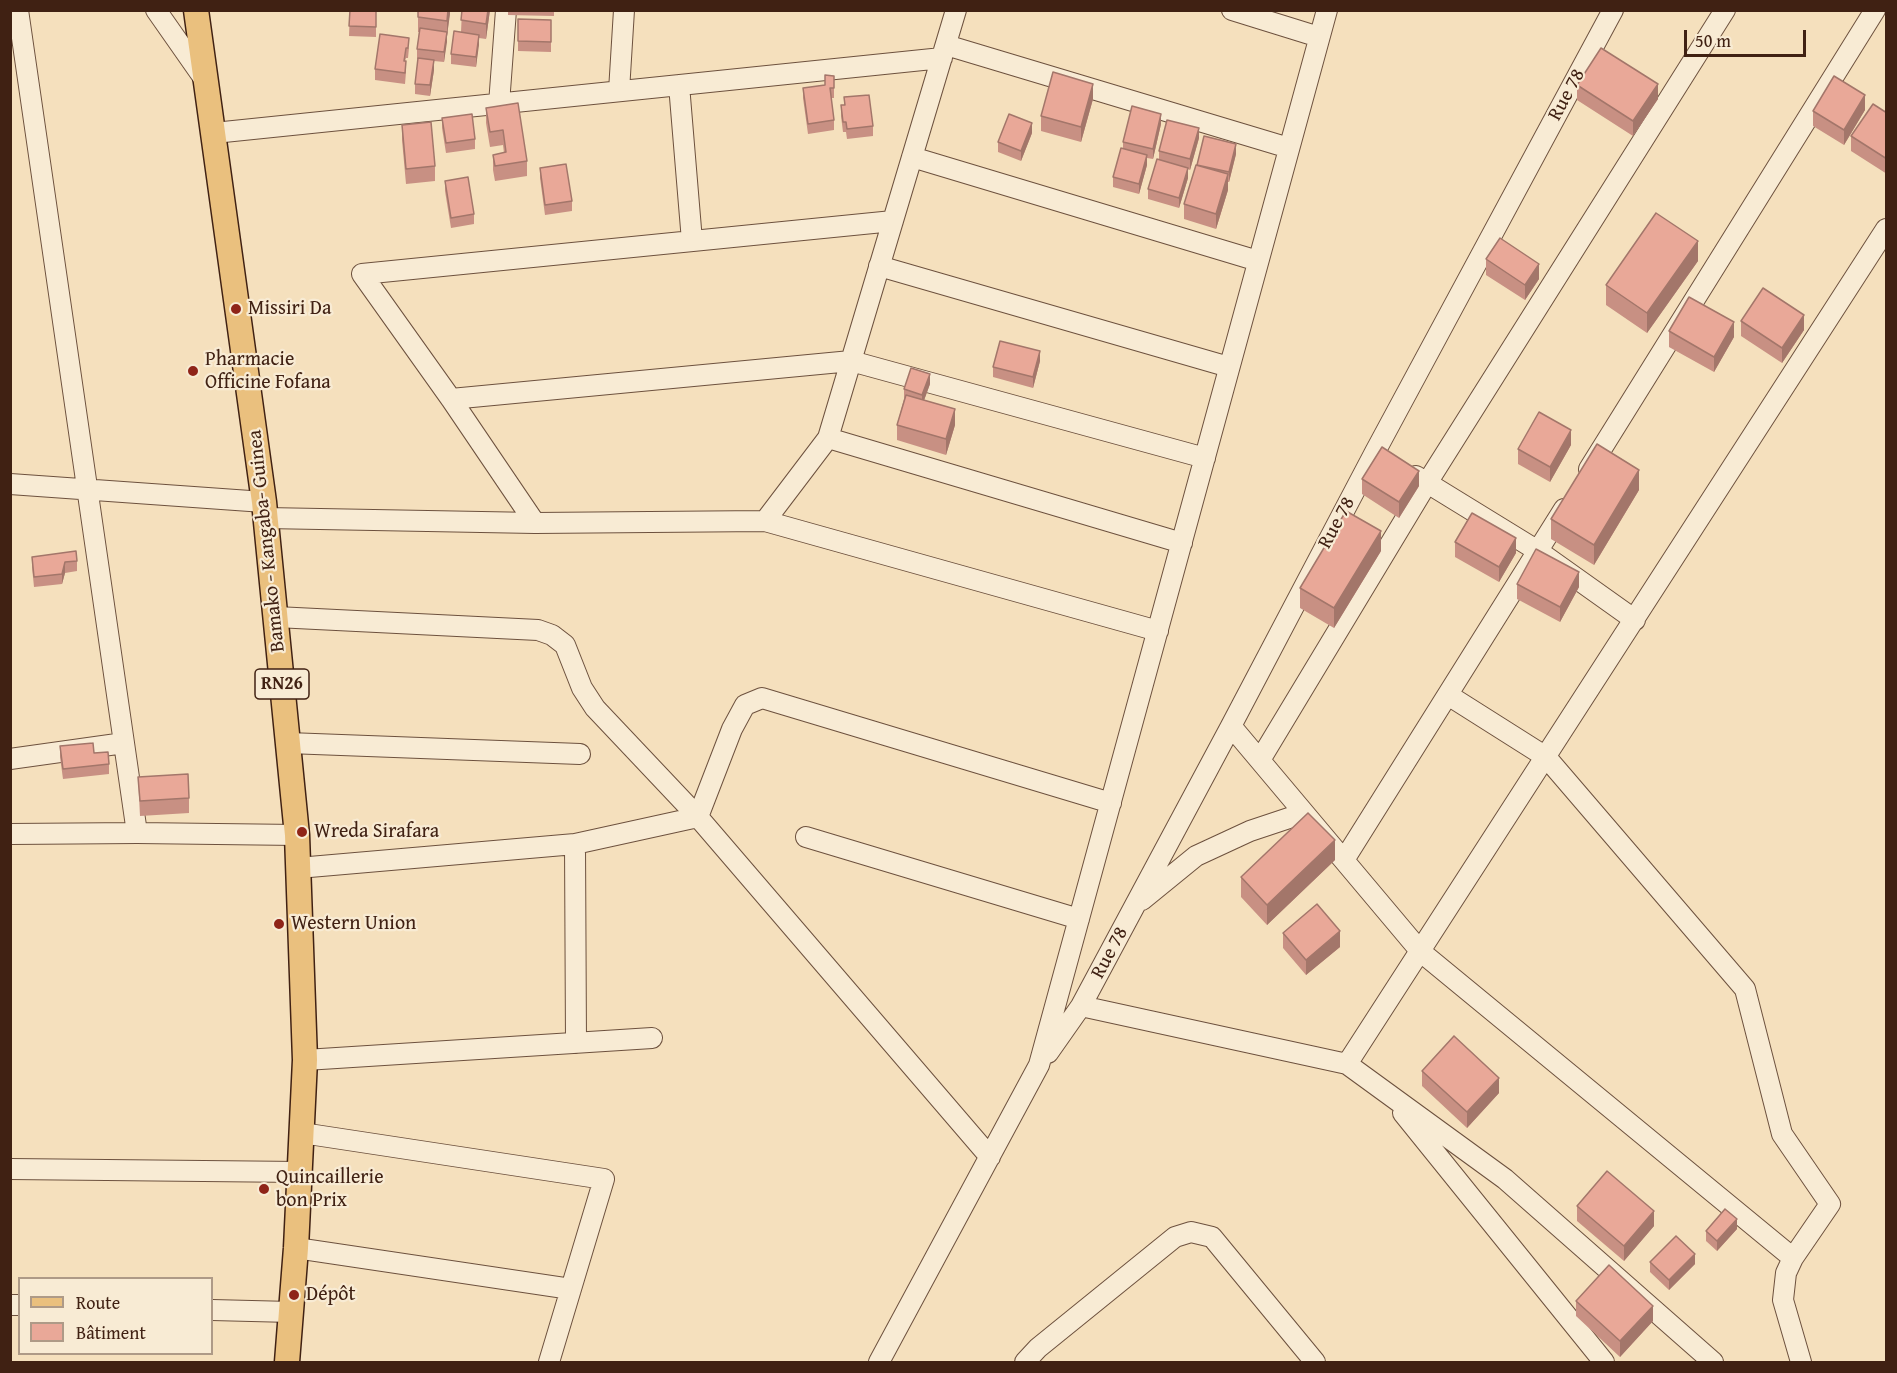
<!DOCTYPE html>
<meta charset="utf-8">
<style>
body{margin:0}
#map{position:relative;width:1897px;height:1373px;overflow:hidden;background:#f5e0bd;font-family:"Gentium Book Plus",serif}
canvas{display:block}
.frame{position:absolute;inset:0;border:12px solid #402113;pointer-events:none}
.legend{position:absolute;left:18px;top:1277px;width:195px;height:78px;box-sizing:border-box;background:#f8ebd4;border:2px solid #ae9a87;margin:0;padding:8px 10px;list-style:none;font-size:18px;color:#402113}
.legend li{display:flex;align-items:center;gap:12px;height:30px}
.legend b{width:30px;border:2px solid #ae9a87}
.scale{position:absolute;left:1684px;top:30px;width:122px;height:27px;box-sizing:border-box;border:3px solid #402113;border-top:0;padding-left:8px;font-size:18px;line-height:21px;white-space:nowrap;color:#402113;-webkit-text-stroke:4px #f8ebd4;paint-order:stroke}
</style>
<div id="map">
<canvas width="1897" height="1373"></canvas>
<div class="frame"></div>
<ul class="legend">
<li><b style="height:8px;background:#eac07e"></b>Route</li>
<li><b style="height:16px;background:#e9a898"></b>Bâtiment</li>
</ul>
<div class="scale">50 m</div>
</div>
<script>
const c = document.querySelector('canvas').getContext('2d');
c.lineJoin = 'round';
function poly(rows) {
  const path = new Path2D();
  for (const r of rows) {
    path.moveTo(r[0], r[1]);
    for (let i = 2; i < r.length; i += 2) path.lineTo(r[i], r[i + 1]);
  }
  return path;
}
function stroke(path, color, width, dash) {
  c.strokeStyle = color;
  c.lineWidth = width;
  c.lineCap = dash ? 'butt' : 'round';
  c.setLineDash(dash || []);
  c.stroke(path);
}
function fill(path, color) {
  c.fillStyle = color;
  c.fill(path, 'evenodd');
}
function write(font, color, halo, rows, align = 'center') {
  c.font = font + ' "Gentium Book Plus",serif';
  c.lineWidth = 4.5;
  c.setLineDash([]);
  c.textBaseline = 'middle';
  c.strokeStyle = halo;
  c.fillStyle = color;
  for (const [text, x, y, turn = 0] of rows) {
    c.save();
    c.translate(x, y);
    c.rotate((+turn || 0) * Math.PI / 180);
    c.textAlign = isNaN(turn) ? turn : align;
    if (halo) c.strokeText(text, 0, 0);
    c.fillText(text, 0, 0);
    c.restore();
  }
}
const minor = poly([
 [18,10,137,833],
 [156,10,205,80],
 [1232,10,1319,37],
 [946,45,1289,148],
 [679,85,692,241],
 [619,91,624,10],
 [499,104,506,10],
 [214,133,942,58],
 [912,157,1258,261],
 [879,266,1229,367],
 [451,399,851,361,1205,458],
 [828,438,1182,543],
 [1589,469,1875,10],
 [1416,476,1538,551,1635,620],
 [10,484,264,502],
 [266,518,535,523,765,521,1158,631],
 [765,521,828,438,956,10],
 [535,523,451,399,362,274,893,221],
 [276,617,538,630,552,635,565,645,582,688,595,708,698,817,990,1157],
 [1448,695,1546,757,1745,989,1782,1134,1830,1204,1793,1258,1786,1273,1783,1300,1801,1362],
 [1231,726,1421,952,1793,1258],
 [288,743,580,754],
 [10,759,124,743],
 [1260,760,1427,483,1725,10],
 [10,834,137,833,297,835],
 [806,837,1079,919],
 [575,844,576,1043],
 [1344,860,1564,509],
 [298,868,575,844,698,817,732,729,745,705,762,698,1111,803],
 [1142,900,1196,856,1250,831,1304,813],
 [1081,1006,1347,1064,1505,1179,1713,1362],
 [1048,1053,1081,1006,1231,726,1375,452,1613,10],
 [305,1060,652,1038],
 [1347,1064,1886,229],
 [1403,1113,1604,1362],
 [302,1133,604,1179,549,1362],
 [10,1169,300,1172],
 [296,1248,571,1289],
 [10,1305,20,1305],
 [212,1310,291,1312],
 [879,1362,1039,1065,1327,10],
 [1025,1362,1038,1348,1175,1237,1191,1232,1212,1237,1315,1362]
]);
const major = poly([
 [196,10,264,502,297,835,305,1060,296,1248,287,1362]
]);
stroke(minor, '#6d513e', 22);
stroke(major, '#402113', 27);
stroke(minor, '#f8ebd4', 20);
stroke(major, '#eac07e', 24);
fill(poly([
 [350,10,376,10,376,37,349,36],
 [450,10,444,62,434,61,434,70,430,96,415,94,415,84,418,59,417,59,417,49,419,32,418,32,418,17],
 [462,10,490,10,486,39,479,38,476,67,451,64,451,54,461,32],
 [508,10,554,10,554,16,508,15],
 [518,19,551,20,551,52,518,51],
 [380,34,409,48,408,58,406,58,405,61,406,72,405,84,375,80,375,69],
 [834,76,834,98,831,98,834,120,834,130,808,134,803,98,803,88,825,85],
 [1577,85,1658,99,1633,136,1577,100],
 [844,97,873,126,873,136,847,139,846,132,843,132,841,116,841,105,844,105],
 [1093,99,1081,142,1041,131,1041,116],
 [486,108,527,161,527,176,495,181,493,170,493,155,504,153,503,145,490,147,486,123],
 [1865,110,1844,145,1813,126,1813,111],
 [1887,113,1887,174,1851,151,1851,136],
 [442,118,475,139,475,149,446,153,442,128],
 [1161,124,1153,159,1147,158,1147,165,1139,194,1113,187,1113,177,1123,148,1123,142],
 [402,125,435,166,435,181,406,184,402,140],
 [1032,133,1021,161,998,152,998,142],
 [1199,138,1190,170,1188,169,1188,178,1179,208,1148,199,1148,189,1159,159,1159,151],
 [1236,154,1229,182,1228,182,1228,190,1216,229,1184,219,1184,204,1197,165],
 [540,168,572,201,572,211,545,215,540,178],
 [445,181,474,214,474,224,451,228,445,191],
 [1486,259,1539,279,1525,300,1486,275],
 [1698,261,1647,333,1606,305,1606,285],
 [1741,321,1804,330,1782,363,1741,336],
 [1669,331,1734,337,1714,372,1669,347],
 [1040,361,1033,388,993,377,993,367],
 [930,384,924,400,955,425,946,455,897,440,897,425,904,399,904,389],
 [1571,445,1550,482,1518,464,1518,449],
 [1362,479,1419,486,1399,518,1362,494],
 [1639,490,1594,565,1551,539,1551,519],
 [1455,542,1516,553,1499,582,1455,557],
 [1381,551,1334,628,1300,608,1300,588],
 [32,557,77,561,77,571,65,573,62,584,34,587,32,567],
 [1517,584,1579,587,1560,622,1517,599],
 [60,746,94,753,109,764,109,774,63,779,60,757],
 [138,777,189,798,189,813,140,816],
 [1335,860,1267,925,1241,897,1241,877],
 [1283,933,1340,947,1306,975,1283,948],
 [1422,1071,1499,1093,1467,1128,1422,1086],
 [1577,1206,1654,1226,1624,1261,1577,1221],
 [1737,1229,1717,1251,1706,1241,1706,1231],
 [1650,1262,1695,1264,1669,1290,1650,1272],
 [1576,1301,1653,1321,1620,1357,1576,1316]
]), '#c89083');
fill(poly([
 [448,10,450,10,450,14,447,36,447,21],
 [488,10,490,10,486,39,486,24],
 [447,32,447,42,444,62,444,52],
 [479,35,479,45,476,67,476,57],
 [434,60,434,70,430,96,430,85],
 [1093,84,1093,99,1081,142,1081,127],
 [1658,84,1658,99,1633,136,1633,121],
 [1865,95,1865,110,1844,145,1844,130],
 [1161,114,1161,124,1153,159,1153,149],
 [1032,123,1032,133,1021,161,1021,151],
 [1199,128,1199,138,1190,170,1190,159],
 [1236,144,1236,154,1229,182,1229,172],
 [1147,155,1147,165,1139,194,1139,184],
 [1188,168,1188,178,1179,208,1179,198],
 [1228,174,1228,190,1216,229,1216,214],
 [1698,241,1698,261,1647,333,1647,313],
 [1539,264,1539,279,1525,300,1525,285],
 [1804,315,1804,330,1782,363,1782,348],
 [1734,322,1734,337,1714,372,1714,357],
 [1040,351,1040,361,1033,388,1033,377],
 [930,374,930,384,922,406,922,395],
 [955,409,955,425,946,455,946,439],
 [1571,430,1571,445,1550,482,1550,467],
 [1639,470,1639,490,1594,565,1594,545],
 [1419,471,1419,486,1399,518,1399,502],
 [1381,531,1381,551,1334,628,1334,608],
 [1516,538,1516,553,1499,582,1499,567],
 [65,562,65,573,62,584,62,574],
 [1579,572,1579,587,1560,622,1560,607],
 [1335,840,1335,860,1267,925,1267,905],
 [1340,931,1340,947,1306,975,1306,960],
 [1499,1078,1499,1093,1467,1128,1467,1112],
 [1654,1211,1654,1226,1624,1261,1624,1246],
 [1737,1219,1737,1229,1717,1251,1717,1241],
 [1695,1254,1695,1264,1669,1290,1669,1280],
 [1653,1306,1653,1321,1620,1357,1620,1341]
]), '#a3766a');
const building = poly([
 [350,10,376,10,376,27,349,26,350,10],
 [418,10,448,10,447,21,418,17,418,10],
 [462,10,488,10,486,24,461,20,462,10],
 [518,19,551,20,551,42,518,41,518,19],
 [420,28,447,32,444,52,417,49,420,28],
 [454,31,479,35,476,57,451,54,454,31],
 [380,34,409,38,408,48,406,48,404,61,406,61,405,73,375,69,380,34],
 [1601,48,1658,84,1633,121,1577,85,1601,48],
 [418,58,434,60,430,85,415,84,418,58],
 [1053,72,1093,84,1081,127,1041,116,1053,72],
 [825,75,834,76,834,88,830,88,834,120,808,124,803,88,825,85,825,75],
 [1834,76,1865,95,1844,130,1813,111,1834,76],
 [869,95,873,126,847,129,846,122,843,122,841,105,845,105,844,97,869,95],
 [518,103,527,161,495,166,493,155,506,152,503,130,490,132,486,108,518,103],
 [1873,104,1887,113,1887,159,1851,136,1873,104],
 [1132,106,1161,114,1153,149,1123,142,1132,106],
 [472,114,475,139,446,143,442,118,472,114],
 [1009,114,1032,123,1021,151,998,142,1009,114],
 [1167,120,1199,128,1190,159,1159,151,1167,120],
 [431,122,435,166,406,169,402,125,431,122],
 [1204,136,1236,144,1229,172,1197,165,1204,136],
 [1121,148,1147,155,1139,184,1113,177,1121,148],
 [1157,159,1188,168,1179,198,1148,189,1157,159],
 [566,164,572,201,545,205,540,168,566,164],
 [1196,165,1228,174,1216,214,1184,204,1196,165],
 [468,177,474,214,451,218,445,181,468,177],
 [1656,213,1698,241,1647,313,1606,285,1656,213],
 [1500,238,1539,264,1525,285,1486,259,1500,238],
 [1763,288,1804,315,1782,348,1741,321,1763,288],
 [1689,297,1734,322,1714,357,1669,331,1689,297],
 [1000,341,1040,351,1033,377,993,367,1000,341],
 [911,368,930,374,922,395,904,389,911,368],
 [906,395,955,409,946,439,897,425,906,395],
 [1539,412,1571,430,1550,467,1518,449,1539,412],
 [1597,444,1639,470,1594,545,1551,519,1597,444],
 [1382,447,1419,471,1399,502,1362,479,1382,447],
 [1346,511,1381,531,1334,608,1300,588,1346,511],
 [1472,513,1516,538,1499,567,1455,542,1472,513],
 [1536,549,1579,572,1560,607,1517,584,1536,549],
 [76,551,77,561,65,562,62,574,34,577,32,557,76,551],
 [93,743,94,753,108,752,109,764,63,769,60,746,93,743],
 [188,774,189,798,140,801,138,777,188,774],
 [1308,813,1335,840,1267,905,1241,877,1308,813],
 [1317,904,1340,931,1306,960,1283,933,1317,904],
 [1454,1036,1499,1078,1467,1112,1422,1071,1454,1036],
 [1607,1171,1654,1211,1624,1246,1577,1206,1607,1171],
 [1725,1209,1737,1219,1717,1241,1706,1231,1725,1209],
 [1676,1236,1695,1254,1669,1280,1650,1262,1676,1236],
 [1609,1265,1653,1306,1620,1341,1576,1301,1609,1265]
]);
fill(building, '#e9a898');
stroke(building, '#a3766a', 1.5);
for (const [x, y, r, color] of [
 [236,309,6,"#8f2418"],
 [193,371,6,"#8f2418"],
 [302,832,6,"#8f2418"],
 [279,924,6,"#8f2418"],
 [264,1189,6,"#8f2418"],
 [294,1295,6,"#8f2418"]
]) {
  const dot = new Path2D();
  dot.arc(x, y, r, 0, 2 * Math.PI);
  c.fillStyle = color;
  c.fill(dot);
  stroke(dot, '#f8ebd4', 2);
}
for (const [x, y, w] of [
 [282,684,54]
]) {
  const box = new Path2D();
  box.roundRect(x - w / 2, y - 15, w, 30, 4.5);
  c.fillStyle = '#f8ebd4';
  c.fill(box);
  stroke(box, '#402113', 1.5);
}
write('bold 18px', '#402113', null, [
 ["RN26",282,684]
]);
write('20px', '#402113', '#f8ebd4', [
 ["Rue 78",1567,95,-62],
 ["Rue 78",1337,523,-62],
 ["Bamako - Kangaba- Guinea",267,541,-96],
 ["Rue 78",1110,953,-62]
]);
write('20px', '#402113', '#f8ebd4', [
 ["Missiri Da",248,309],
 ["Pharmacie",205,360],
 ["Officine Fofana",205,383],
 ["Wreda Sirafara",314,832],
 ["Western Union",291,924],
 ["Quincaillerie",276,1178],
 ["bon Prix",276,1201],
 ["Dépôt",306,1295]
], 'left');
</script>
